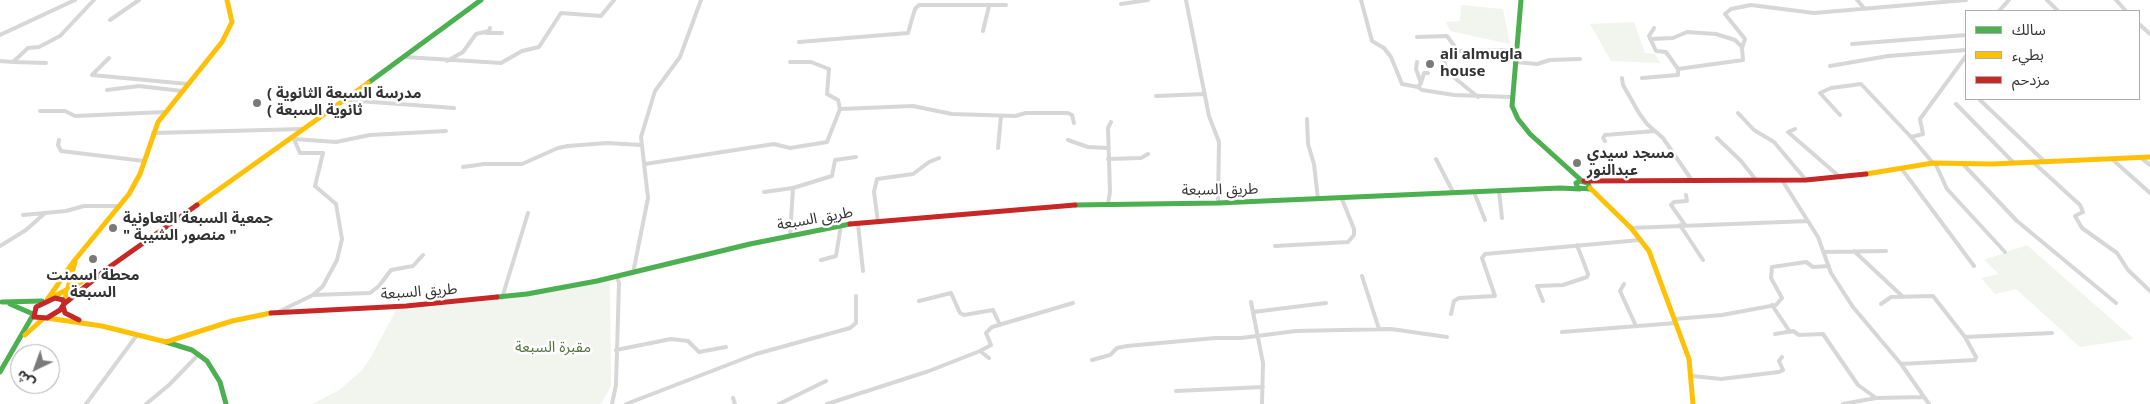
<!DOCTYPE html>
<meta charset="utf-8">
<style>
body{margin:0}
#map{position:relative;width:2150px;height:404px;overflow:hidden;background:#fff;font-family:"Noto Sans","Noto Sans Arabic",sans-serif}
canvas{display:block}
.legend{position:absolute;left:1965px;top:10px;width:175px;height:90px;box-sizing:border-box;background:#fff;border:1px solid #adadad;margin:0;padding:6px 9px;list-style:none;font-size:15px;color:#333}
.legend li{display:flex;align-items:center;gap:10px;height:25px}
.legend b{width:25px;border:1px solid #adadad}
.north{position:absolute;left:10px;top:344px;width:50px;height:50px;box-sizing:border-box;background:#fff;border:1px solid #adadad;border-radius:50%;rotate:222deg;font-size:14px;font-weight:700;line-height:20px;text-align:center;color:#333}
.north::after{content:'';display:block;margin:auto;width:18px;height:22px;background:#7a7a7a;clip-path:polygon(50% 0,100% 100%,50% 72%,0 100%)}
</style>
<div id="map">
<canvas width="2150" height="404"></canvas>
<ul class="legend">
<li><b style="height:6px;background:#4caf50"></b>سالك</li>
<li><b style="height:6px;background:#ffc107"></b>بطيء</li>
<li><b style="height:6px;background:#c62828"></b>مزدحم</li>
</ul>
<div class="north">ش</div>
</div>
<script>
const c = document.querySelector('canvas').getContext('2d');
c.lineJoin = 'round';
function fill(path, color) {
  c.fillStyle = color;
  c.fill(path, 'evenodd');
}
function poly(rows) {
  const path = new Path2D();
  for (const r of rows) {
    path.moveTo(r[0], r[1]);
    for (let i = 2; i < r.length; i += 2) path.lineTo(r[i], r[i + 1]);
  }
  return path;
}
function stroke(path, color, width, dash) {
  c.strokeStyle = color;
  c.lineWidth = width;
  c.lineCap = dash ? 'butt' : 'round';
  c.setLineDash(dash || []);
  c.stroke(path);
}
function write(font, color, halo, rows, align = 'center') {
  c.font = font + ' "Noto Sans","Noto Sans Arabic",sans-serif';
  c.lineWidth = 5;
  c.setLineDash([]);
  c.textBaseline = 'middle';
  c.strokeStyle = halo;
  c.fillStyle = color;
  for (const [text, x, y, turn = 0] of rows) {
    c.save();
    c.translate(x, y);
    c.rotate((+turn || 0) * Math.PI / 180);
    c.textAlign = isNaN(turn) ? turn : align;
    if (halo) c.strokeText(text, 0, 0);
    c.fillText(text, 0, 0);
    c.restore();
  }
}
fill(poly([
 [1461,5,1503,9,1510,44,1450,31,1446,22,1460,21],
 [1634,22,1645,53,1655,54,1660,63,1611,61,1590,24],
 [2027,245,2134,339,2080,347,2016,289,1995,294,1981,278,1999,274,1984,260],
 [610,280,611,386,601,404,312,404,338,391,361,371,370,359,396,310,505,299]
]), '#f1f5ed');
stroke(poly([
 [1186,0,1209,116,1219,142,1218,203],
 [1361,0,1372,41,1384,48,1391,57,1402,84,1418,87],
 [1857,0,1864,8],
 [2047,0,2058,11],
 [2116,0,2126,11],
 [1121,4,1148,0],
 [1999,11,2009,0],
 [110,20,139,0],
 [2139,24,2150,34],
 [1654,28,1649,36,1656,51,1666,52,1678,69],
 [983,31,989,6],
 [486,33,502,33],
 [0,35,75,0],
 [1417,37,1447,36,1458,51],
 [1650,39,1673,38,1687,32,1716,34,1735,40,1742,47],
 [799,42,908,33,915,9,919,5,1006,5],
 [1852,44,1966,35],
 [405,57,501,63,522,51,539,47,561,13,601,16,614,0],
 [109,58,92,75,188,84],
 [0,61,13,62,28,48,39,47,60,36,94,0],
 [447,61,463,52,476,34,489,31,490,28],
 [14,62,46,63],
 [1417,62,1416,69,1421,83,1418,87,1422,90,1454,95,1511,97],
 [1515,62,1537,64,1550,60,1580,59],
 [1830,66,1888,56,1966,50],
 [1622,78,1623,85,1639,113,1647,124,1663,138,1691,179],
 [1642,78,1678,75,1678,69,1743,60,1742,48,1745,39,1725,14,1731,9,1751,5,1814,13,1966,0],
 [1421,83,1424,73,1428,73],
 [107,90,139,86,182,91],
 [1156,96,1205,94],
 [1478,97,1451,75,1445,65,1444,56,1458,51,1516,50],
 [1979,99,2044,161],
 [345,100,454,108],
 [1956,104,2013,162],
 [840,109,913,106,952,114,1015,116,1026,113,1068,113,1072,115,1074,123],
 [40,111,65,111,75,116,165,112],
 [1738,113,1754,130,1774,142,1806,180],
 [1840,115,1820,93,1831,88,1861,84,1911,137],
 [1307,119,1308,144,1314,164,1318,199],
 [1795,129,1788,132,1841,178],
 [153,133,303,129],
 [1717,138,1741,161,1756,180],
 [294,139,336,142,370,135,446,131],
 [59,140,58,145,61,151,144,161],
 [1068,140,1088,147,1108,148],
 [1605,141,1603,138,1605,135,1655,131],
 [998,148,1001,116],
 [2141,158,2150,165],
 [1108,159,1141,158,1148,154],
 [1436,159,1453,192],
 [2112,159,2150,193],
 [2033,162,2080,205,2083,212,2075,216,2082,228,2117,253,2128,270,2150,291],
 [1933,163,1911,137,1923,134,1920,119,1966,56],
 [1935,163,1947,189,2005,252],
 [1962,163,2017,221,2116,303],
 [645,164,774,144,790,148,827,142,840,109,838,100,827,94,829,69,811,62,790,62],
 [463,167,484,164,522,164,558,148,568,146,607,143,641,145],
 [1901,168,1974,266],
 [1782,180,1818,237,1831,273,1853,307,1901,364,1929,404],
 [793,188,832,176,835,160,856,157],
 [1499,191,1502,218],
 [764,192,793,188,790,236],
 [1474,192,1485,220],
 [1108,204,1110,192,1108,128,1111,122],
 [23,215,66,211,84,206,120,206],
 [878,222,874,192,877,179,913,174,929,162,939,158],
 [858,224,863,271],
 [1680,225,1703,260],
 [1685,225,1671,205,1674,202,1687,201,1686,195],
 [1631,228,1808,221],
 [0,246,26,230,44,214],
 [1275,246,1348,242,1354,235,1354,229,1342,199],
 [1854,251,1902,296],
 [1823,252,1886,251],
 [821,260,836,256,841,225],
 [633,273,648,198,641,137,655,91,680,57,701,0],
 [1362,276,1379,329],
 [1624,284,1620,291,1636,326],
 [313,295,370,293,379,286,391,270,413,266,423,255],
 [502,298,528,213],
 [919,301,951,293,960,313,964,315,993,310,1000,325],
 [1543,301,1537,286,1563,285,1587,277,1588,274,1577,245],
 [1251,302,1263,363,1262,404],
 [1881,304,1891,297,1933,296,1965,337,1976,357,1975,360,1901,364],
 [1772,305,1790,332],
 [278,312,313,295,323,286,337,260,342,239,336,204,315,186,323,153,300,153,293,137],
 [1253,312,1326,303],
 [1451,314,1454,301,1459,298,1495,296,1482,258,1485,254,1640,240],
 [1675,319,1722,315,1776,305,1782,298,1771,278,1772,267,1806,262,1813,267,1829,266],
 [1562,332,1676,323],
 [1775,334,1793,331,1799,335,1823,334,1858,385,1876,398,1924,397],
 [1965,337,2052,333],
 [616,350,671,339,688,341,699,352,726,347],
 [980,351,991,345,986,333,992,327,1073,303],
 [1092,360,1110,355,1117,348,1127,346,1215,338,1241,338,1296,331,1391,329,1447,337],
 [1692,376,1721,379,1779,372,1783,370,1779,361,1782,357],
 [1176,391,1263,387],
 [733,398,735,404],
 [86,404,137,335],
 [146,404,169,385,199,354],
 [612,404,616,385,619,283,617,277],
 [626,404,756,354,850,328,856,323,856,296],
 [779,404,826,381],
 [827,404,929,371,980,351,989,358],
 [1843,404,1876,398]
]), '#d7d7d7', 4);
stroke(poly([
 [1521,0,1512,106,1518,119,1530,134,1582,181],
 [368,83,481,0],
 [1580,181,1588,183,1590,189,1578,188,1576,183,1580,181],
 [1075,205,1218,203,1560,188,1580,189],
 [497,297,527,294,597,281,750,244,850,224],
 [2,302,42,301],
 [10,304,33,314],
 [166,342,192,350,207,361,220,382,226,404],
 [0,372,33,315]
]), '#4caf50', 5);
stroke(poly([
 [1866,174,1933,163,1992,164,2150,157],
 [1590,188,1631,228,1649,251,1689,359,1693,404],
 [197,205,368,83],
 [53,297,96,274],
 [47,300,74,261,129,194,140,174,158,122,222,42,232,22,227,0],
 [64,302,75,262],
 [47,318,102,326,166,342,232,321,271,313],
 [25,335,44,318]
]), '#ffc107', 5);
stroke(poly([
 [1584,181,1806,180,1866,174],
 [850,224,1075,205],
 [55,298,63,300,64,304,60,310,47,318,34,317,36,307,55,298],
 [64,304,108,268,197,205],
 [63,306,65,313,79,320],
 [271,313,406,306,497,297]
]), '#c62828', 5);
for (const [x, y, r, color] of [
 [1430,64,5,"#7a7a7a"],
 [257,103,5,"#7a7a7a"],
 [1577,163,5,"#7a7a7a"],
 [113,228,5,"#7a7a7a"],
 [93,259,5,"#7a7a7a"]
]) {
  const dot = new Path2D();
  dot.arc(x, y, r, 0, 2 * Math.PI);
  c.fillStyle = color;
  c.fill(dot);
  stroke(dot, '#fff', 2);
}
write('bold 15px', '#333', '#fff', [
 ["ali almugla",1440,55],
 ["house",1440,72],
 ["( مدرسة السبعة الثانوية",267,94],
 ["( ثانوية السبعة",267,111],
 ["مسجد سيدي",1587,154],
 ["عبدالنور",1587,171],
 ["جمعية السبعة التعاونية",123,219],
 ["\" منصور الشيبة \"",123,236],
 ["محطة اسمنت",93,276,"center"],
 ["السبعة",93,293,"center"]
], 'left');
write('15px', '#333', '#fff', [
 ["طريق السبعة",1220,190,-1],
 ["طريق السبعة",815,219,-10],
 ["طريق السبعة",419,292,-4]
]);
write('15px', '#56703f', '#fff', [
 ["مقبرة السبعة",553,348]
]);
</script>
